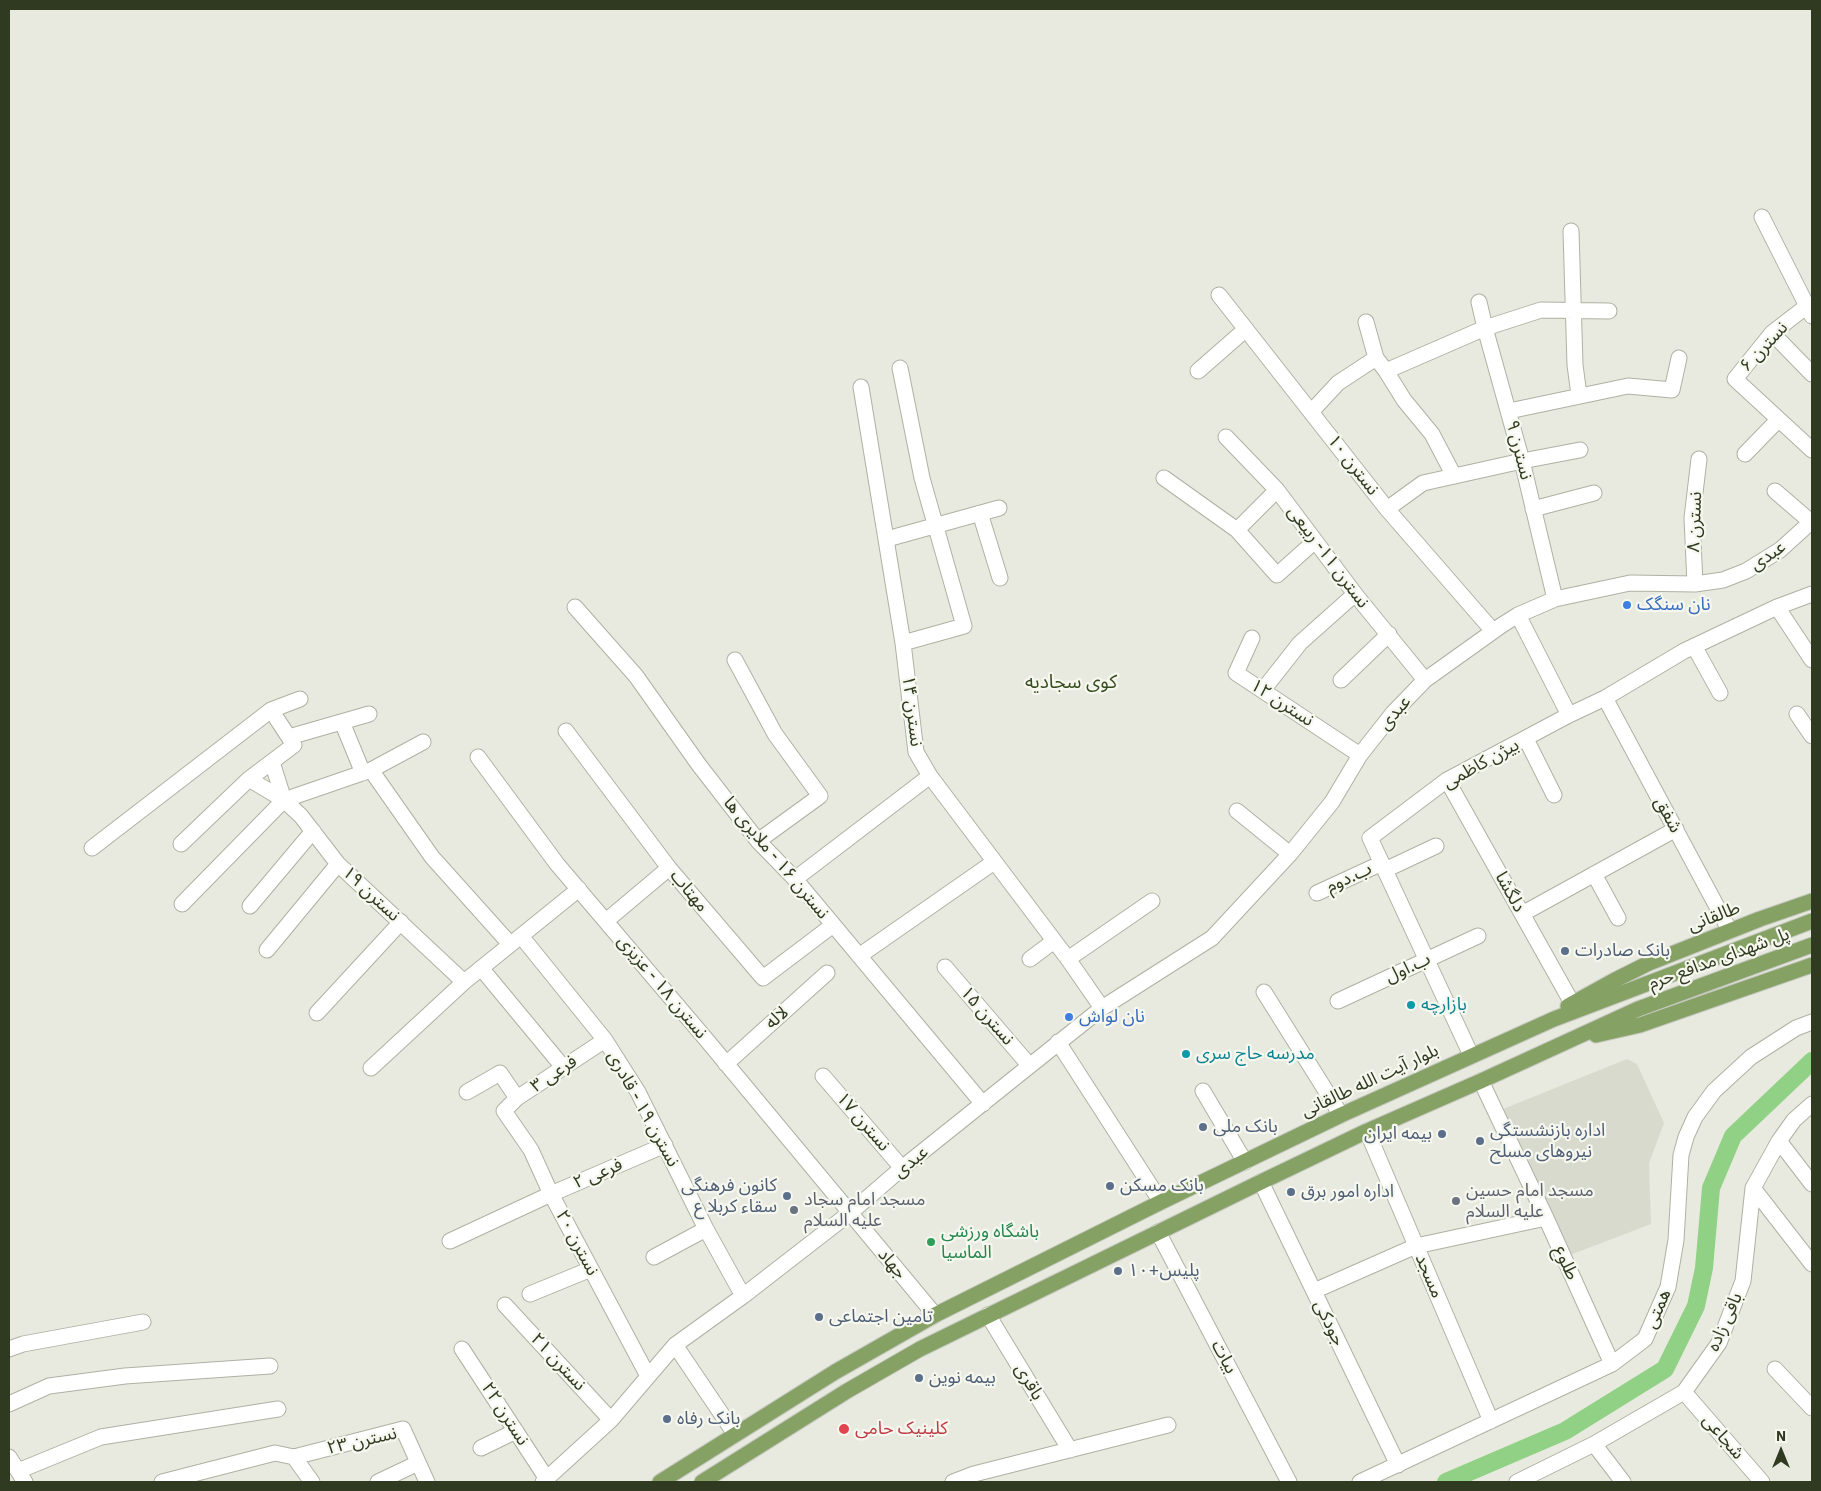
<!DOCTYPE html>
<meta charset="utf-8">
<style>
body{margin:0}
#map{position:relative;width:1821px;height:1491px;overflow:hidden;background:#e8eadf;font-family:"IBM Plex Sans",sans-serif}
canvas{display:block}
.frame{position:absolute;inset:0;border:10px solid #2f3a20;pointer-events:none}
.north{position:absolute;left:1756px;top:1426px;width:50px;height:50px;-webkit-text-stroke:4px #f6f7ef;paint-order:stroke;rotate:0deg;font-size:14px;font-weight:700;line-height:20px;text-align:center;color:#2f3a20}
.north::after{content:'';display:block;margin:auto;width:18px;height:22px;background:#2f3a20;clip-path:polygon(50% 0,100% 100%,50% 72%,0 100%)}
</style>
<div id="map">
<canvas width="1821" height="1491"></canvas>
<div class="frame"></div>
<div class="north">N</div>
</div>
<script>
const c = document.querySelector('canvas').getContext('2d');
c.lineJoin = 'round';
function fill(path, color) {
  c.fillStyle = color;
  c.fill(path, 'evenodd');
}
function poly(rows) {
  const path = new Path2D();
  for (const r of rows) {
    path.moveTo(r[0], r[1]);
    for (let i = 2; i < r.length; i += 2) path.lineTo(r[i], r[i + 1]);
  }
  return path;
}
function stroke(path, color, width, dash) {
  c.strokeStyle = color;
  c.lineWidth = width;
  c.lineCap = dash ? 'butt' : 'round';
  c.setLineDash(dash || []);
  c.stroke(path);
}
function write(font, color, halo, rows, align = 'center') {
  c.font = font + ' "IBM Plex Sans","Noto Sans Arabic",sans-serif';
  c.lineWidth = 4.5;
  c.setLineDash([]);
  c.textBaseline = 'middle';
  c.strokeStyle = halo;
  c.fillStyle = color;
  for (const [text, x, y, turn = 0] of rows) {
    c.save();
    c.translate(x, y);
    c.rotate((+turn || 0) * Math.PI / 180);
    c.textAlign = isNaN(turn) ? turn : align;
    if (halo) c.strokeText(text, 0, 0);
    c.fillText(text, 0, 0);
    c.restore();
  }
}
fill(poly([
 [1627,1059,1637,1064,1664,1123,1649,1163,1651,1224,1570,1255,1503,1109]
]), '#d7dacd');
stroke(poly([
 [1446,1482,1565,1431,1665,1369,1696,1306,1704,1268,1711,1188,1733,1136,1812,1061]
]), '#91d186', 18);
const minor = poly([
 [1762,217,1812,316],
 [1571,231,1575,365,1579,395],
 [1219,295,1387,509,1493,631],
 [1479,302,1485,328,1522,461,1555,599],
 [1807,306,1772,333,1735,379,1812,450],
 [1366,322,1376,358,1386,371,1404,400,1432,434,1454,476],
 [1772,333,1812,374],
 [900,368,922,478,964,626,903,643],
 [1198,371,1246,329],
 [1386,371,1485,328,1541,310,1609,311],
 [861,387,903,643,916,752,930,776,1068,959,1102,1008],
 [1509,411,1628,386,1672,390,1679,358],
 [1311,412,1338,383,1376,358],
 [1226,437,1277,490,1355,594,1425,680],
 [1745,454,1778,420],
 [1164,478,1237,530,1277,575,1315,541],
 [1775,491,1811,522],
 [1387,509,1423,483,1522,461,1580,450],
 [1533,509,1594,493],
 [980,513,1000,578],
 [1237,530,1277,490],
 [887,539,999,508],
 [1695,584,1692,518,1699,459],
 [575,607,636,676,699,765,758,841,795,879,983,1104],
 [1777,607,1812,660],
 [1518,615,1569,715],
 [1252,638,1236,673,1360,755],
 [1694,646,1720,693],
 [735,660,775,734,820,796,758,841],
 [1341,680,1389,634],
 [1263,690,1300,643,1355,594],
 [1605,698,1730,931],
 [1797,714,1812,736],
 [342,722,363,773],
 [566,731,669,868,763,978,833,925],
 [289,737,369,714],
 [1526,739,1554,795],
 [478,757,557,864,705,1038,935,1315],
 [272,762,284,800],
 [371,770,432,857,510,944],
 [249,779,284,800,301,816,338,864,464,982],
 [1447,780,1572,1003],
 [1237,811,1290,854],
 [181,844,249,779,294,745,271,710],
 [92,848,271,710,300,699],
 [1385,870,1436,846],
 [1594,874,1618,918],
 [795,879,930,776],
 [1317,893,1382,863],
 [182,904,284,800,371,770,423,742],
 [250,906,313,831],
 [1522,914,1676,829],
 [606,921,669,868],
 [521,936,605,1040,638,1092,706,1229,743,1296],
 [267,950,338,864],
 [859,956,994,862],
 [1030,959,1054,941],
 [1068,959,1152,901],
 [945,967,1029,1065],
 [481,968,563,1067],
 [1264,992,1341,1115],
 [1338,1001,1478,936],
 [317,1013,401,922],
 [605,1040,517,1098,504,1111,531,1150,551,1194,648,1376],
 [1058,1042,1161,1202],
 [1471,1055,1370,838,1447,780,1569,715,1605,698,1684,651,1777,607,1812,594],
 [726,1064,827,973],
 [371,1068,464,982,579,889],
 [823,1076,902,1168],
 [1481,1081,1546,1218,1612,1364],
 [1203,1091,1245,1162],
 [467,1092,500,1073,517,1098],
 [1367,1131,1491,1421],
 [1779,1141,1812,1184],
 [1261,1182,1398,1465],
 [1753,1188,1812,1264],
 [1158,1232,1289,1482],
 [450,1241,551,1194,665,1145],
 [654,1257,706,1229],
 [1314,1291,1416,1246,1546,1218],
 [530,1294,591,1269],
 [505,1305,611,1420],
 [988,1315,1070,1450],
 [675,1345,735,1434],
 [9,1349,23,1344,143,1322],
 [462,1349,547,1479],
 [1775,1369,1812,1408],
 [1684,1392,1762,1482],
 [9,1404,49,1386,125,1376,270,1366],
 [1594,1444,1623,1482],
 [481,1448,516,1431],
 [9,1457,25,1482],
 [294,1457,403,1429,427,1482],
 [294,1457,312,1482],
 [18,1471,101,1437,278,1409],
 [162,1482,275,1453,294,1457],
 [378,1482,418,1463],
 [543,1482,611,1420,675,1345,743,1296,850,1213,902,1168,1102,1008,1212,938,1290,854,1332,802,1360,755,1393,713,1425,680,1502,625,1518,615,1555,599,1630,583,1695,584,1723,580,1746,571,1780,550,1812,521],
 [953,1482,974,1474,1168,1425],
 [1360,1482,1612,1364,1645,1339,1668,1287,1676,1240,1681,1155,1686,1137,1695,1117,1714,1091,1751,1057,1796,1028,1812,1022],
 [1517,1482,1594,1444,1684,1392,1719,1343,1743,1281,1753,1188,1779,1141,1794,1120,1812,1104]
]);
const major = poly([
 [1568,1006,1615,980,1649,963,1760,919,1812,901],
 [1596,1035,1640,1025,1812,965],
 [660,1482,835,1372,935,1315,1161,1202,1341,1115,1554,1019,1812,921],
 [702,1482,847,1391,920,1349,1261,1182,1367,1131,1481,1081,1638,1009,1812,945]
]);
stroke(minor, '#adb2a2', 17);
stroke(major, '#c5c8c1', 17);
stroke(minor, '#fff', 15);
stroke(major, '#85a163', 15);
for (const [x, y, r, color] of [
 [1627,605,5,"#3f7fe0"],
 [1565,951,5,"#5c6f8a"],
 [1411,1005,5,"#0f9aa8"],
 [1069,1017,5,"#3f7fe0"],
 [1186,1054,5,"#0f9aa8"],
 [1203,1127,5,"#5c6f8a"],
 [1442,1134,5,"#5c6f8a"],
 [1480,1141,5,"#5c6f8a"],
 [1110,1186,5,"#5c6f8a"],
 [1291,1192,5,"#5c6f8a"],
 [787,1196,5,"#5c6f8a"],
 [1456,1201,5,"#6b7280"],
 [794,1210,5,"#6b7280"],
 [931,1242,5,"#2e9e5b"],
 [1118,1271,5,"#5c6f8a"],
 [819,1317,5,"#5c6f8a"],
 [919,1378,5,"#5c6f8a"],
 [667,1419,5,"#5c6f8a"],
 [844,1429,6,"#e0444e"]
]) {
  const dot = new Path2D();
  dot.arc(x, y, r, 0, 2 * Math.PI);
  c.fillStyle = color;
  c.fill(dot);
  stroke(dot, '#f6f7ef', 2);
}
write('18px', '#2f3a20', '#f6f7ef', [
 ["نسترن ۶",1764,347,-47],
 ["نسترن ۹",1519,450,76],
 ["نسترن ۱۰",1353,465,52],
 ["نسترن ۸",1695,522,-88],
 ["عبدی",1768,556,-34],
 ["نسترن ۱۱- ربیعی",1328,557,53],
 ["نسترن ۱۲",1282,703,33],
 ["نسترن ۱۴",912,711,83],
 ["عبدی",1395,713,-49],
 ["بیژن کاظمی",1481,764,-29],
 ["شفق",1668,815,62],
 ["نسترن ۱۶ - ملایری ها",776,858,50],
 ["ب.دوم",1349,878,-25],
 ["مهتاب",689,891,50],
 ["دلگشا",1510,892,61],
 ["نسترن ۱۹",371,894,43],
 ["طالقانی",1714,917,-21],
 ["پل شهدای مدافع حرم",1719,959,-20],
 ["ب.اول",1408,968,-25],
 ["نسترن ۱۸ - عزیزی",662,987,50],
 ["نسترن ۱۵",987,1016,49],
 ["لاله",777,1018,-42],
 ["فرعی ۳",554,1074,-34],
 ["بلوار آیت الله طالقانی",1370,1081,-25],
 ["نسترن ۱۹ - قادری",643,1109,61],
 ["نسترن ۱۷",863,1122,49],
 ["عبدی",911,1162,-39],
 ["فرعی ۲",598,1174,-23],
 ["نسترن ۲۰",577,1243,62],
 ["طلوع",1566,1263,66],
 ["جهاد",892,1264,50],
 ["مسجد",1429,1276,67],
 ["همتی",1658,1309,-67],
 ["باقی زاده",1725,1322,-66],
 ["جودکی",1329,1323,64],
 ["بیات",1224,1357,62],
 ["نسترن ۲۱",558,1362,47],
 ["باقری",1029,1382,59],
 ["نسترن ۲۲",505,1414,57],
 ["شجاعی",1723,1437,49],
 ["نسترن ۲۳",362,1441,-13]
]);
write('18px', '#366cbe', '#f6f7ef', [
 ["نان سنگک",1637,605],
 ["نان لواش",1079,1017]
], 'left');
write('18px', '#4e5e75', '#f6f7ef', [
 ["بانک صادرات",1575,951],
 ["بانک ملی",1213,1127],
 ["اداره بازنشستگی",1490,1131],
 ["نیروهای مسلح",1490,1152],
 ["بیمه ایران",1432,1134,"right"],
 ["کانون فرهنگی",777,1186,"right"],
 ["سقاء کربلا ع",777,1207,"right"],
 ["بانک مسکن",1120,1186],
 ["اداره امور برق",1301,1192],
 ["پلیس+۱۰",1128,1271],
 ["تامین اجتماعی",829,1317],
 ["بیمه نوین",929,1378],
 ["بانک رفاه",677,1419]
], 'left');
write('18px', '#0d838f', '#f6f7ef', [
 ["بازارچه",1421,1005],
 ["مدرسه حاج سری",1196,1054]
], 'left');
write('18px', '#5b616d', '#f6f7ef', [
 ["مسجد امام حسین",1466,1191],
 ["علیه السلام",1466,1212],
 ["مسجد امام سجاد",804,1200],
 ["علیه السلام",804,1221]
], 'left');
write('18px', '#27864d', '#f6f7ef', [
 ["باشگاه ورزشی",941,1232],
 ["الماسیا",941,1253]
], 'left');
write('18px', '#be3a42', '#f6f7ef', [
 ["کلینیک حامی",855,1429]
], 'left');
write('19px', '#364c1c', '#f6f7ef', [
 ["کوی سجادیه",1071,683]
]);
</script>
